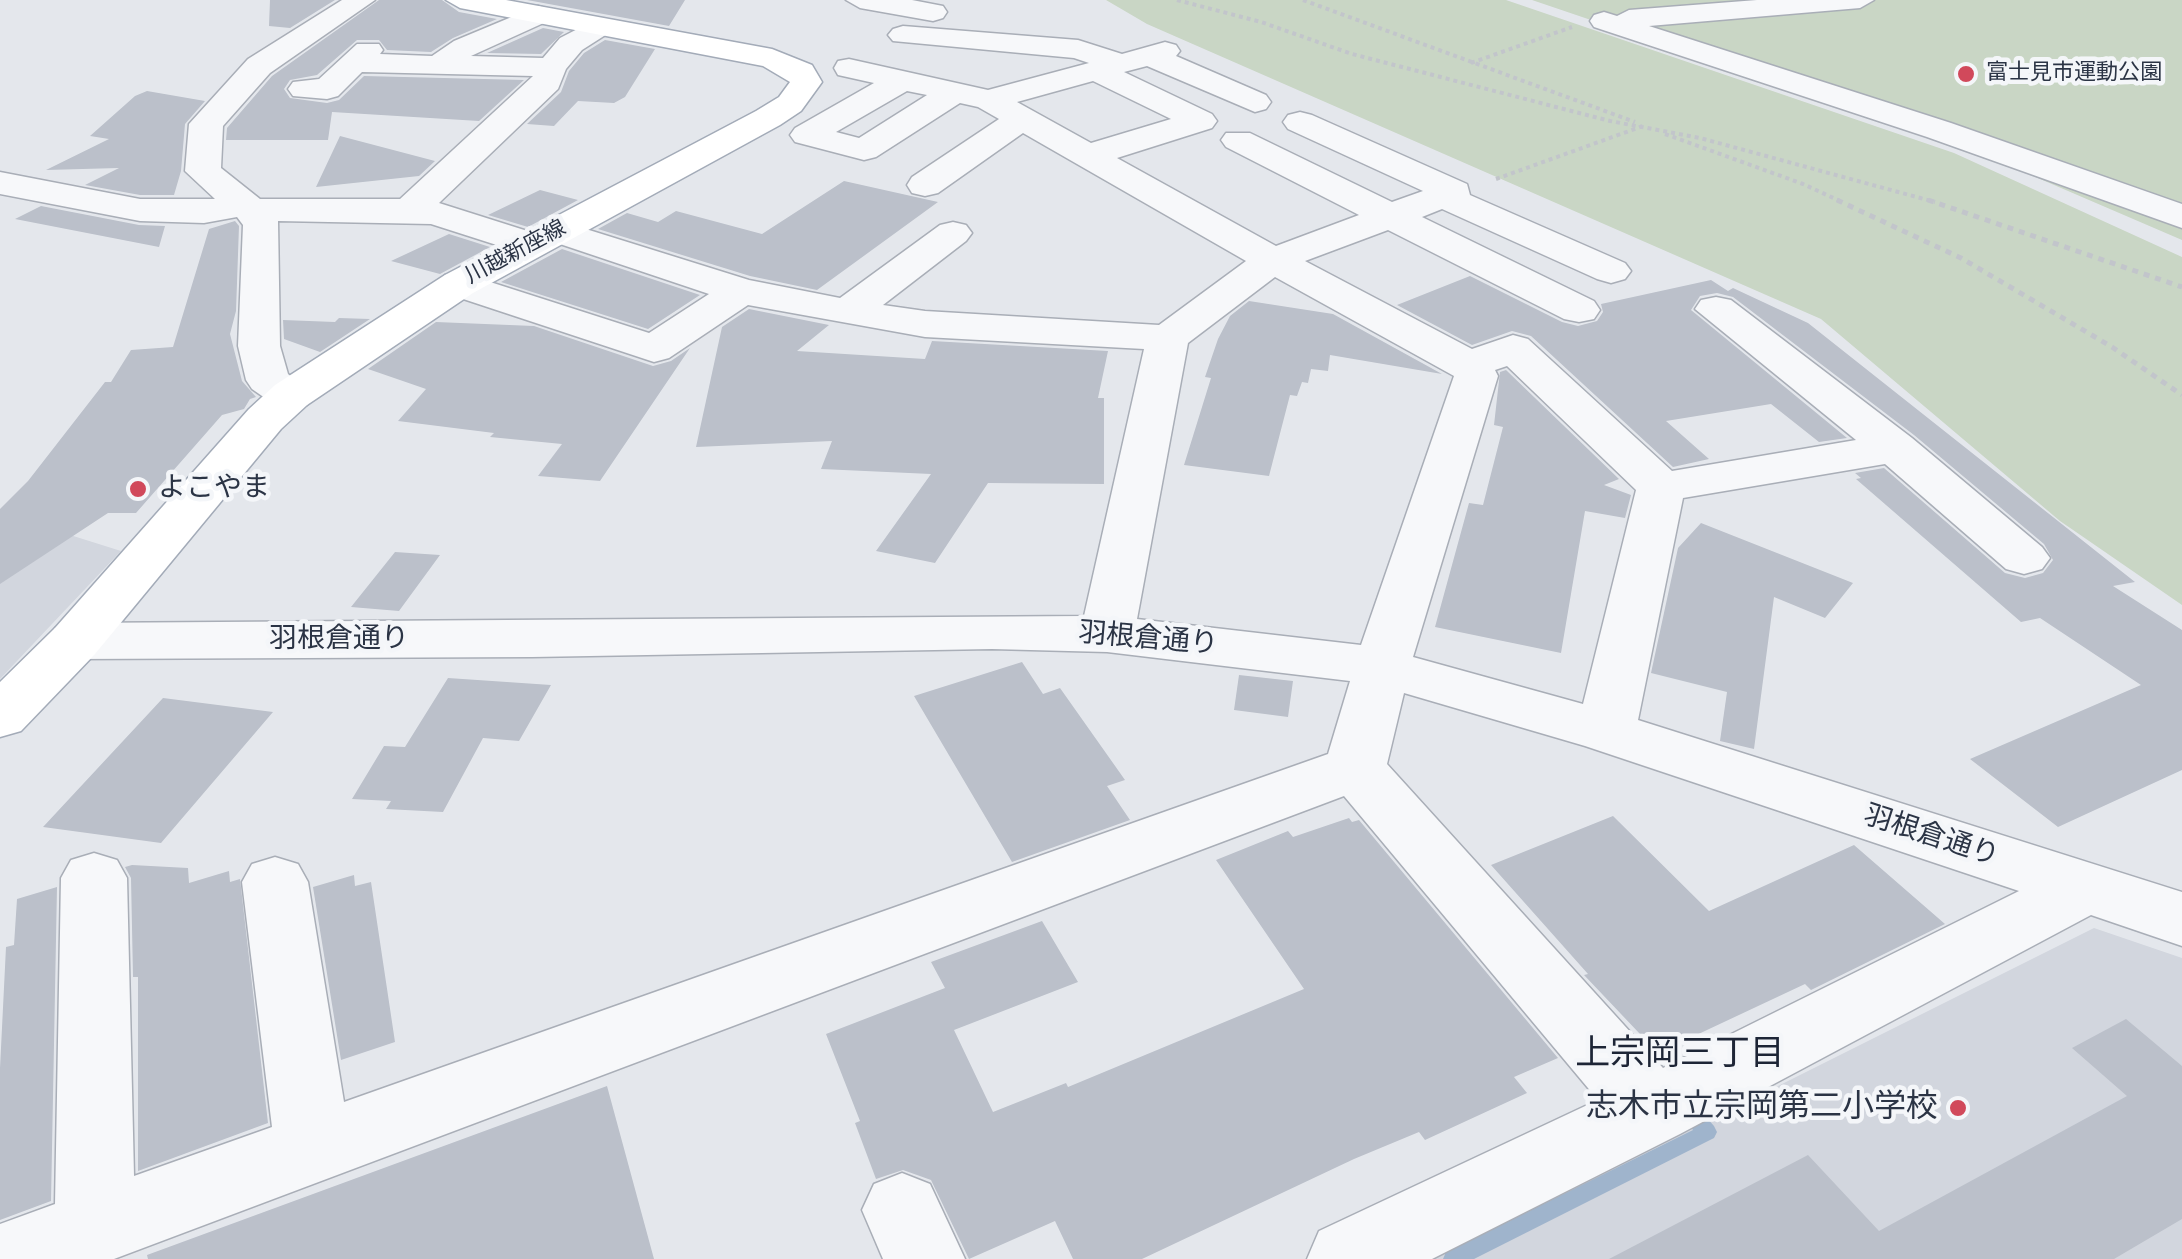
<!DOCTYPE html>
<meta charset="utf-8">
<style>
body{margin:0}
canvas{display:block;background:#e4e7ec}
</style>
<canvas width="2182" height="1259"></canvas>
<script>
const c = document.querySelector('canvas').getContext('2d');
c.lineJoin = 'round';
function fill(path, color) {
  c.fillStyle = color;
  c.fill(path, 'evenodd');
}
function poly(rows) {
  const path = new Path2D();
  for (const r of rows) {
    path.moveTo(r[0], r[1]);
    for (let i = 2; i < r.length; i += 2) path.lineTo(r[i], r[i + 1]);
  }
  return path;
}
function stroke(path, color, width, dash) {
  c.strokeStyle = color;
  c.lineWidth = width;
  c.lineCap = dash ? 'butt' : 'round';
  c.setLineDash(dash || []);
  c.stroke(path);
}
function write(font, color, halo, rows, align = 'center') {
  c.font = font + ' "Titillium Web","Noto Sans JP",sans-serif';
  c.lineWidth = 9;
  c.setLineDash([]);
  c.textBaseline = 'middle';
  c.strokeStyle = halo;
  c.fillStyle = color;
  for (const [text, x, y, turn = 0] of rows) {
    c.save();
    c.translate(x, y);
    c.rotate((+turn || 0) * Math.PI / 180);
    c.textAlign = isNaN(turn) ? turn : align;
    if (halo) c.strokeText(text, 0, 0);
    c.fillText(text, 0, 0);
    c.restore();
  }
}
fill(poly([
 [0,523,32,523,121,551,0,679],
 [2094,928,2182,958,2182,1259,1432,1259]
]), '#d2d6de');
fill(poly([
 [1106,0,1506,0,1954,153,2182,257,2182,605,2060,521,1821,319,1147,24],
 [1532,0,2182,0,2182,240,1968,148]
]), '#c9d6c5');
fill(poly([
 [1688,1103,1695,1105,1714,1126,1717,1132,1714,1138,1474,1259,1443,1259,1446,1252,1693,1130,1679,1111,1681,1105,1688,1103]
]), '#9fb4cc');
fill(poly([
 [270,0,335,0,290,28,269,26],
 [379,0,442,0,459,12,497,19,453,38,431,52,387,50,379,40,357,40,317,75,290,80,284,89,290,98,327,103,339,100,364,76,524,80,479,121,332,112,328,140,226,140,227,128,272,76],
 [527,0,685,0,669,26],
 [543,28,564,32,541,54,487,53],
 [605,40,655,49,625,97,614,103,578,101,554,126,527,124,561,92,569,71,584,53],
 [147,91,205,101,185,124,181,171,174,195,140,195,85,185,119,168,46,170,109,139,90,136,135,96],
 [340,136,435,161,419,176,316,187],
 [844,181,938,202,817,290,750,276,598,229,627,213,658,222,676,211,762,234],
 [540,190,578,200,528,227,488,215],
 [41,206,139,225,165,226,159,247,15,219],
 [235,221,239,226,236,311,230,334,242,381,256,397,250,399,244,409,222,415,136,513,108,513,0,584,0,509,28,481,105,382,111,382,131,350,173,347,209,229],
 [449,234,490,247,440,274,391,261],
 [562,249,700,295,648,329,501,282],
 [1470,276,1562,322,1578,326,1597,321,1603,312,1601,304,1711,280,1728,291,1733,288,1808,323,2135,582,2113,586,2182,630,2182,770,2058,827,1970,759,2141,685,2040,618,2021,622,1856,479,1861,478,1855,473,1884,468,2005,573,2025,578,2043,573,2053,560,2044,544,1914,435,1733,297,1717,293,1700,296,1691,310,1847,438,1819,442,1771,404,1666,421,1709,459,1673,467,1531,336,1512,331,1472,345,1397,305],
 [1249,301,1333,314,1442,374,1330,355,1328,371,1311,369,1308,383,1302,382,1297,396,1290,395,1269,476,1184,465,1211,378,1205,377,1218,339,1230,316],
 [749,309,829,325,797,351,925,359,932,341,1108,351,1098,398,1104,398,1104,484,988,483,935,563,876,551,931,474,821,469,832,441,696,447,722,327],
 [339,318,370,319,320,352,284,339,283,320,335,322],
 [436,322,534,326,653,366,671,361,690,348,600,481,538,476,562,444,490,437,494,433,398,421,426,389,368,369],
 [1506,370,1619,479,1604,485,1631,495,1625,518,1585,511,1561,653,1435,627,1469,503,1483,505,1503,427,1494,425,1500,372],
 [1701,523,1853,583,1825,618,1774,597,1754,749,1720,741,1727,692,1651,673,1678,548],
 [395,552,440,555,399,611,351,607],
 [1022,662,1043,694,1060,688,1125,780,1107,786,1130,820,1012,862,914,696],
 [1239,675,1293,681,1288,717,1234,710],
 [448,678,551,685,519,741,483,738,443,812,386,809,391,801,352,799,384,746,405,747],
 [163,698,273,712,161,843,43,827],
 [1613,816,1709,911,1854,845,1945,924,1811,990,1805,984,1658,1053,1584,975,1588,974,1491,865],
 [1349,818,1352,822,1359,820,1558,1058,1514,1077,1527,1093,1425,1140,1419,1132,1354,1159,1142,1259,1073,1259,1055,1221,969,1259,931,1180,903,1170,876,1179,855,1123,860,1121,826,1034,945,988,931,962,1042,921,1078,982,954,1030,993,1112,1066,1083,1068,1087,1304,989,1216,860,1288,831,1293,837],
 [132,865,188,868,189,883,229,871,230,882,240,879,268,1123,138,1171,138,977,133,977,131,878,125,867],
 [354,875,355,886,371,882,395,1042,341,1060,313,887],
 [57,887,51,1201,0,1220,0,1068,6,947,14,945,17,899],
 [2126,1019,2182,1066,2182,1219,2114,1259,1609,1259,1808,1155,1879,1231,2127,1096,2072,1048],
 [607,1086,654,1259,148,1259,147,1255]
]), '#bbc0ca');
const minor = poly([
 [342,0,375,0,270,73,223,126,221,168,260,199,400,199,533,76,362,72,338,96,327,99,293,96,288,89,293,82,319,79,357,44,379,44,383,50,380,54,432,56,454,41,538,6,548,9,552,15,548,21,471,56,543,58,560,38,593,21,613,21,618,27,582,50,566,69,558,89,439,203,540,235,538,231,544,223,557,220,749,280,840,298,940,225,953,222,966,225,972,233,966,241,883,305,925,311,1159,325,1246,261,1023,133,938,193,925,196,912,193,907,185,912,177,999,119,978,107,960,103,876,157,864,160,795,142,790,135,795,128,874,83,838,75,834,68,838,61,849,59,988,90,1089,63,1074,58,893,41,888,35,893,29,903,26,1078,40,1122,54,1165,42,1176,45,1180,51,1176,56,1266,95,1271,102,1266,109,1255,112,1147,66,1124,72,1212,114,1217,121,1212,128,1117,158,1276,246,1359,215,1226,147,1221,140,1226,133,1250,133,1392,202,1423,191,1288,129,1283,122,1288,115,1300,112,1312,115,1467,184,1470,195,1625,263,1631,271,1625,279,1611,283,1597,279,1442,209,1422,217,1594,301,1600,310,1594,319,1579,322,1564,319,1388,230,1305,261,1472,349,1513,335,1528,339,1672,471,1856,440,1695,309,1701,300,1716,297,1731,300,1912,438,2042,547,2050,558,2042,569,2024,574,2006,569,1885,464,1683,498,1638,720,2182,892,2182,946,2091,915,1680,1134,1432,1259,1307,1259,1319,1231,1598,1100,1344,796,114,1259,0,1259,0,1224,55,1204,61,878,71,860,94,853,117,860,127,878,134,1176,272,1127,242,882,252,864,275,857,298,864,308,882,344,1102,1328,754,1350,681,1107,652,992,649,532,657,75,659,55,654,47,641,55,628,75,623,1084,616,1144,349,925,337,748,305,669,358,654,362,445,293,439,284,445,275,459,272,649,333,709,294,548,240,550,244,545,252,531,256,431,224,278,221,280,346,288,374,313,395,307,405,291,408,275,405,252,389,246,380,238,346,243,225,237,217,204,223,140,221,0,194,0,172,140,199,215,199,185,171,189,124,248,59,342,0],
 [1093,81,1171,119,1091,143,1017,102,1093,81],
 [907,91,927,95,859,138,836,132,907,91],
 [1275,277,1454,376,1361,645,1137,619,1188,343,1275,277],
 [1507,366,1636,490,1583,704,1413,657,1498,376,1495,370,1507,366],
 [1404,693,1585,746,2019,891,1663,1068,1387,764,1404,693],
 [846,0,912,0,943,6,947,12,943,18,933,21,860,8,846,0],
 [1757,0,1874,0,1860,8,1649,26,1951,123,2182,204,2182,228,1927,137,1594,27,1590,21,1594,15,1604,12,1617,16,1629,10,1757,0],
 [902,1173,930,1184,965,1259,883,1259,862,1210,874,1184,902,1173]
]);
const major = poly([
 [446,0,506,0,772,49,812,65,822,82,801,111,780,125,473,293,307,405,281,429,95,654,21,731,0,737,0,682,55,628,249,409,275,385,445,275,756,111,779,97,790,82,763,66,460,8,446,0]
]);
stroke(minor, '#a9aeb7', 3);
stroke(major, '#a3abb8', 3);
stroke(poly([
 [1177,0,1261,22,1352,54,1610,121,1700,138,1935,202],
 [1303,0,1635,122],
 [1471,63,1572,27],
 [1665,134,1803,184,1842,202],
 [1496,179,1643,126]
]), '#c2c5cb', 4, [4, 4]);
stroke(poly([
 [1837,200,1961,258,2112,347,2182,395],
 [1928,200,2182,287]
]), '#c2c5cb', 5, [6, 6]);
fill(minor, '#f7f8fa');
fill(major, '#fff');
for (const [x, y, r, color] of [
 [1966,74,10,"#d1495b"],
 [138,489,10,"#d1495b"],
 [1958,1108,10,"#d1495b"]
]) {
  const dot = new Path2D();
  dot.arc(x, y, r, 0, 2 * Math.PI);
  c.fillStyle = color;
  c.fill(dot);
  stroke(dot, '#f4f6f9', 4);
}
write('22px', '#2b3445', '#f4f6f9', [
 ["富士見市運動公園",1986,74]
], 'left');
write('22px', '#2b3445', '#f4f6f9', [
 ["川越新座線",516,253,-28]
]);
write('28px', '#2b3445', '#f4f6f9', [
 ["よこやま",158,489]
], 'left');
write('28px', '#2b3445', '#f4f6f9', [
 ["羽根倉通り",339,640],
 ["羽根倉通り",1148,640,5],
 ["羽根倉通り",1931,837,18]
]);
write('32px', '#2b3445', '#f4f6f9', [
 ["志木市立宗岡第二小学校",1938,1108]
], 'right');
write('35px', '#1d2536', '#f4f6f9', [
 ["上宗岡三丁目",1680,1055]
]);
</script>
